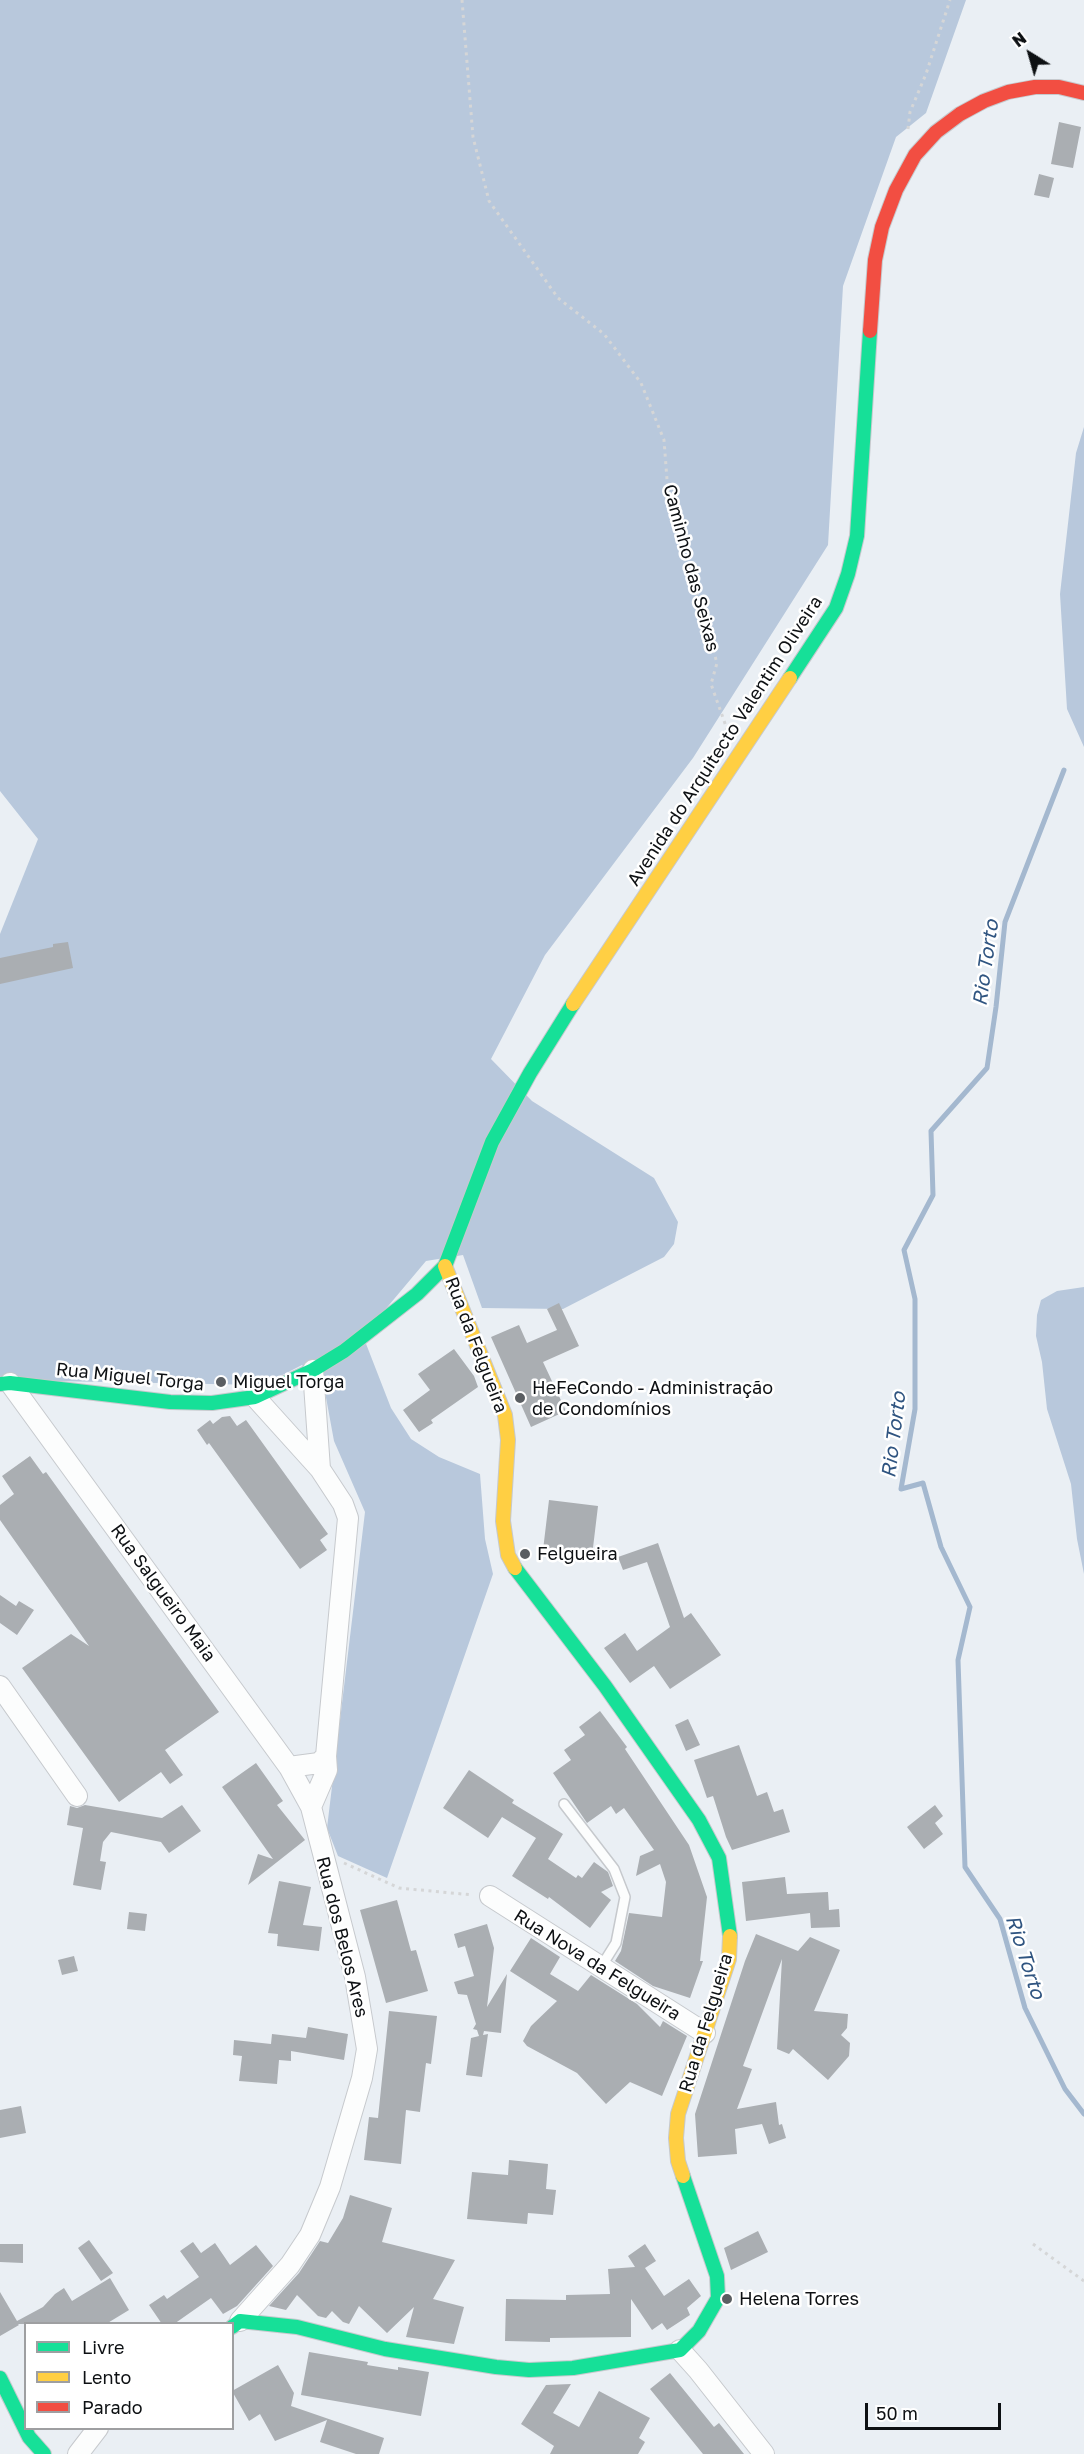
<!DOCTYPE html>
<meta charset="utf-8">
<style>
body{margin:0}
#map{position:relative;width:1084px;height:2454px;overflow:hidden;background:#eaeff4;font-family:"Golos Text",sans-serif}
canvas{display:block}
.legend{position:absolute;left:24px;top:2322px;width:210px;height:108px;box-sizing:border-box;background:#fff;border:2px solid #9e9fa1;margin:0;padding:8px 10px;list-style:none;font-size:18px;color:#0d1013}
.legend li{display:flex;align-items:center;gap:12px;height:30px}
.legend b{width:30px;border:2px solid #9e9fa1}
.north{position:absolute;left:1000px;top:24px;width:60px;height:60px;-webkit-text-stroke:4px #fff;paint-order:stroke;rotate:323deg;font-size:16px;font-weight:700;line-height:24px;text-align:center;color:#0d1013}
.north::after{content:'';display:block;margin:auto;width:21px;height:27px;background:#0d1013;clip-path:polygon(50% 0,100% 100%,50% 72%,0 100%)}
.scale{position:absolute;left:865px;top:2403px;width:136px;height:27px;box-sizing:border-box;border:3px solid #0d1013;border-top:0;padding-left:8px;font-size:18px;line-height:21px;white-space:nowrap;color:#0d1013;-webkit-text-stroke:4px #fff;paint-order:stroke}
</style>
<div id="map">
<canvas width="1084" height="2454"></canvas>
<ul class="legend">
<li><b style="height:8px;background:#16e098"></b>Livre</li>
<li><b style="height:8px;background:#ffcf43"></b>Lento</li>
<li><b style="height:8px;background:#f24e42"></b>Parado</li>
</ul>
<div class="north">N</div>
<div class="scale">50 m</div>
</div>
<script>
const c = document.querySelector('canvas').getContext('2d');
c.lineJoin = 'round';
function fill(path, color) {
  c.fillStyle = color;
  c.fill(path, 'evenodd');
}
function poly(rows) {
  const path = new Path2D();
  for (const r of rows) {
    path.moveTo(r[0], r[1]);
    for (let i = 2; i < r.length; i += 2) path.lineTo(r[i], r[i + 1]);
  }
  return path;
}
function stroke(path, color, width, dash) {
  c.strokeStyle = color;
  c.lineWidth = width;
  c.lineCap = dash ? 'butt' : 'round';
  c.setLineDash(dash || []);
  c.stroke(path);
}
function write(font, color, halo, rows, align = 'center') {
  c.font = font + ' "Golos Text",sans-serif';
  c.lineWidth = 5;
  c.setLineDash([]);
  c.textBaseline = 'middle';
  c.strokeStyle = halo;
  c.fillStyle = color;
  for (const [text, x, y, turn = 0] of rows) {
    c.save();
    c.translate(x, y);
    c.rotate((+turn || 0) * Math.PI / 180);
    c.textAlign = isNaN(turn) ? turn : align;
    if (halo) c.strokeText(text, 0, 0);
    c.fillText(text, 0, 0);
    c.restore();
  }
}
fill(poly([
 [0,0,966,0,926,113,896,137,843,286,828,545,693,758,545,955,491,1059,532,1101,654,1178,678,1222,674,1244,664,1257,563,1309,482,1308,463,1255,426,1261,363,1336,391,1408,411,1439,439,1457,480,1474,485,1539,493,1574,387,1878,338,1856,327,1828,365,1512,334,1441,325,1392,302,1365,263,1385,0,1380,0,934,38,839,0,791],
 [1084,427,1084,747,1067,709,1060,594,1076,453],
 [1084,1287,1084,1574,1077,1539,1071,1484,1047,1409,1042,1362,1036,1336,1037,1315,1041,1300,1057,1291]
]), '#b8c8dc');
stroke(poly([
 [1064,770,1005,922,996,1007,987,1068,931,1131,933,1195,904,1250,915,1299,915,1409,901,1489,923,1483,941,1547,970,1607,958,1660,965,1867,1000,1919,1025,2008,1065,2089,1084,2114]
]), '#a4b8cf', 5);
fill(poly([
 [1059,122,1081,127,1073,168,1051,164],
 [1039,174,1054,178,1049,198,1034,195],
 [68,942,73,968,0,984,0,958,53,947,53,944],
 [559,1303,579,1346,543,1362,566,1411,531,1427,491,1337,519,1325,527,1343,557,1330,547,1309],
 [454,1349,474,1376,478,1387,431,1420,433,1423,419,1432,403,1410,430,1390,418,1374],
 [230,1416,237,1426,246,1420,328,1534,320,1540,327,1550,300,1569,209,1443,207,1445,197,1430,210,1420,213,1424,222,1417],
 [30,1456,43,1474,46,1472,219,1712,165,1750,183,1775,170,1784,161,1772,119,1802,22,1668,71,1634,89,1646,0,1520,0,1505,14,1494,2,1476],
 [549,1500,598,1506,592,1556,543,1550],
 [658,1543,684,1618,691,1613,721,1655,670,1689,654,1666,630,1683,604,1648,625,1633,637,1651,670,1627,647,1562,623,1570,618,1557],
 [0,1595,16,1606,19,1601,34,1610,17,1635,0,1623],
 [600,1711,627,1747,625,1749,689,1845,707,1897,700,1961,703,1961,690,1998,653,1986,615,1961,621,1951,629,1913,662,1917,666,1882,660,1864,636,1876,640,1856,654,1850,624,1808,616,1814,611,1806,587,1823,553,1773,571,1760,564,1750,585,1735,579,1727],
 [688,1719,700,1745,686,1751,675,1725],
 [739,1745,757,1796,767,1792,774,1812,783,1809,790,1832,732,1850,726,1837,713,1796,707,1798,694,1760],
 [256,1763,283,1801,277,1805,305,1840,248,1885,258,1854,273,1859,222,1787],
 [469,1770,514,1800,512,1803,563,1834,548,1859,576,1878,578,1875,582,1878,594,1862,608,1872,613,1886,601,1892,611,1900,590,1928,549,1897,548,1899,512,1876,536,1838,502,1817,488,1838,443,1808],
 [85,1805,162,1818,182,1805,201,1831,169,1853,161,1842,111,1832,103,1842,100,1861,106,1862,101,1890,73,1885,83,1828,67,1825,70,1806,77,1808],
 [935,1805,943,1816,935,1823,943,1834,924,1849,907,1827],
 [785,1877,787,1894,828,1892,829,1910,839,1909,840,1927,811,1928,810,1913,746,1921,742,1882],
 [279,1881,311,1887,303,1925,322,1927,319,1951,277,1946,278,1934,268,1933],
 [397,1900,411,1951,416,1950,428,1991,386,2003,360,1910],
 [129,1912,147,1914,145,1931,127,1929],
 [487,1924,494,1948,487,2007,507,1974,501,2033,484,2031,483,2035,488,2034,482,2077,466,2075,471,2038,479,2036,477,2030,473,2029,476,2024,467,1995,458,1994,454,1982,474,1976,465,1946,458,1948,454,1934],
 [756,1934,798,1951,810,1937,840,1950,814,2011,848,2014,847,2028,841,2035,850,2043,849,2056,828,2080,793,2049,789,2054,777,2049,782,1959,743,2066,752,2069,737,2109,776,2102,779,2125,782,2124,786,2138,769,2144,762,2124,735,2129,737,2154,698,2157,695,2114,745,1961],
 [531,1938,560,1957,550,1974,578,1991,591,1975,637,2004,660,2027,663,2021,687,2036,662,2096,630,2082,606,2104,577,2073,527,2046,523,2041,531,2026,557,2001,510,1971],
 [74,1956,78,1971,62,1975,58,1960],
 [389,2011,437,2016,431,2064,426,2063,420,2112,406,2110,401,2164,364,2160,369,2117,378,2118],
 [308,2027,348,2034,344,2060,291,2051,291,2061,279,2060,277,2084,239,2081,242,2056,233,2055,234,2040,271,2044,272,2034,306,2038],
 [21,2106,26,2133,0,2138,0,2110],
 [509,2160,548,2164,546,2189,556,2190,553,2215,528,2213,527,2224,467,2219,472,2172,508,2175],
 [350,2195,392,2208,382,2242,455,2260,433,2299,464,2307,454,2344,406,2337,414,2307,387,2333,359,2306,349,2324,343,2322,332,2311,326,2318,318,2316,297,2295,286,2310,269,2306,299,2273,320,2241,328,2243,343,2218],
 [758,2231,768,2252,731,2270,724,2248],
 [89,2240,113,2273,101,2281,78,2248],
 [193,2242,201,2253,215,2243,230,2265,256,2245,273,2266,237,2306,223,2314,211,2298,174,2324,162,2324,149,2305,164,2295,167,2299,199,2277,180,2251],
 [0,2244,23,2244,23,2263,0,2262],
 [645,2244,656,2261,645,2268,664,2296,689,2279,701,2296,687,2308,690,2315,667,2330,662,2323,652,2330,631,2299,631,2337,550,2338,550,2342,505,2341,506,2299,566,2300,566,2295,610,2294,608,2269,635,2267,628,2256],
 [110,2278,129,2310,106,2324,18,2324,19,2325,0,2336,0,2292,17,2321,43,2307,55,2294,64,2288,72,2301],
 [309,2352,368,2362,367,2365,398,2370,398,2367,429,2372,421,2416,301,2395],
 [278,2365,294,2393,291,2406,384,2438,379,2454,356,2454,320,2442,327,2420,275,2441,260,2414,249,2421,232,2391],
 [670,2373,714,2427,719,2423,744,2454,703,2454,650,2389],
 [571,2384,553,2413,579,2427,599,2391,650,2418,639,2438,645,2442,638,2454,550,2454,554,2446,521,2424,546,2385]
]), '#aaaeb2');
const lane = poly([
 [564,1804,614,1869,625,1897,616,1943,601,1967]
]);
const street = poly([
 [313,1370,320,1469],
 [10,1383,289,1767,311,1807,355,1977,367,2049,362,2078,330,2187,310,2235,290,2265,240,2321],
 [255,1397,320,1469,343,1504,348,1518,326,1756,319,1763,289,1767],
 [0,1686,77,1796],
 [311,1807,327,1770,326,1756],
 [490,1896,705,2033],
 [680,2350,698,2370,764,2454],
 [78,2454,98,2428]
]);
const fast = poly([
 [790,678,836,608,848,574,857,536,870,331],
 [0,1384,10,1383,170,1402,212,1403,255,1397,313,1370,344,1351,417,1294,445,1266,492,1142,530,1073,573,1004],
 [515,1568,605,1686,699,1820,719,1858,730,1936],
 [232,2327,240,2321,297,2327,385,2349,496,2367,529,2370,573,2368,680,2350,699,2331,718,2298,717,2276,683,2176],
 [0,2378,29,2437,44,2454]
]);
const slow = poly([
 [573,1004,790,678],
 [445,1266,505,1415,508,1440,503,1521,508,1555,515,1568],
 [683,2176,678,2161,676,2138,678,2114,729,1959,730,1936]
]);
const jam = poly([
 [870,331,875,260,882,227,896,190,915,155,936,132,960,114,984,101,1008,92,1035,87,1059,87,1084,93]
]);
stroke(lane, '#c6c9cd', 12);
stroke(street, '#c6c9cd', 22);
stroke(fast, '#c6c9cd', 16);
stroke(slow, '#c6c9cd', 16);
stroke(jam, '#c6c9cd', 16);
stroke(poly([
 [462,0,473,137,489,201,558,298,604,334,641,383,664,440,668,493,717,663,711,684,728,732],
 [908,129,910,112,926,74,950,0],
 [344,1863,399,1888,473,1895],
 [1033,2244,1084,2281]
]), '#d5d6d7', 3, [3, 4.5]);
stroke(lane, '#fcfdfd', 9);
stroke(street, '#fcfdfd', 20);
stroke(fast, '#16e098', 14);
stroke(slow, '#ffcf43', 14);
stroke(jam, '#f24e42', 14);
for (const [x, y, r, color] of [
 [221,1382,6,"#5a5e62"],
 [520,1398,6,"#5a5e62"],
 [525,1554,6,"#5a5e62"],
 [727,2299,6,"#5a5e62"]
]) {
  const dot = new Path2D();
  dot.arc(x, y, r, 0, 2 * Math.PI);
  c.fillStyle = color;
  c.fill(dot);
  stroke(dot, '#fff', 2);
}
write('18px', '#0d1013', '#fff', [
 ["Caminho das Seixas",691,568,75],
 ["Avenida do Arquitecto Valentim Oliveira",725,741,-57],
 ["Rua da Felgueira",476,1345,69],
 ["Rua Miguel Torga",130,1377,6],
 ["Rua Salgueiro Maia",163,1593,54],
 ["Rua dos Belos Ares",342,1937,76],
 ["Rua Nova da Felgueira",597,1965,32],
 ["Rua da Felgueira",706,2023,-73]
]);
write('18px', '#0d1013', '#fff', [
 ["Miguel Torga",233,1382],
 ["HeFeCondo - Administração",532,1388],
 ["de Condomínios",532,1409],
 ["Felgueira",537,1554],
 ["Helena Torres",739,2299]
], 'left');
write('italic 20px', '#2f5480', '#fff', [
 ["Rio Torto",986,963,-82],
 ["Rio Torto",894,1435,-83],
 ["Rio Torto",1025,1957,72]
]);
</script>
